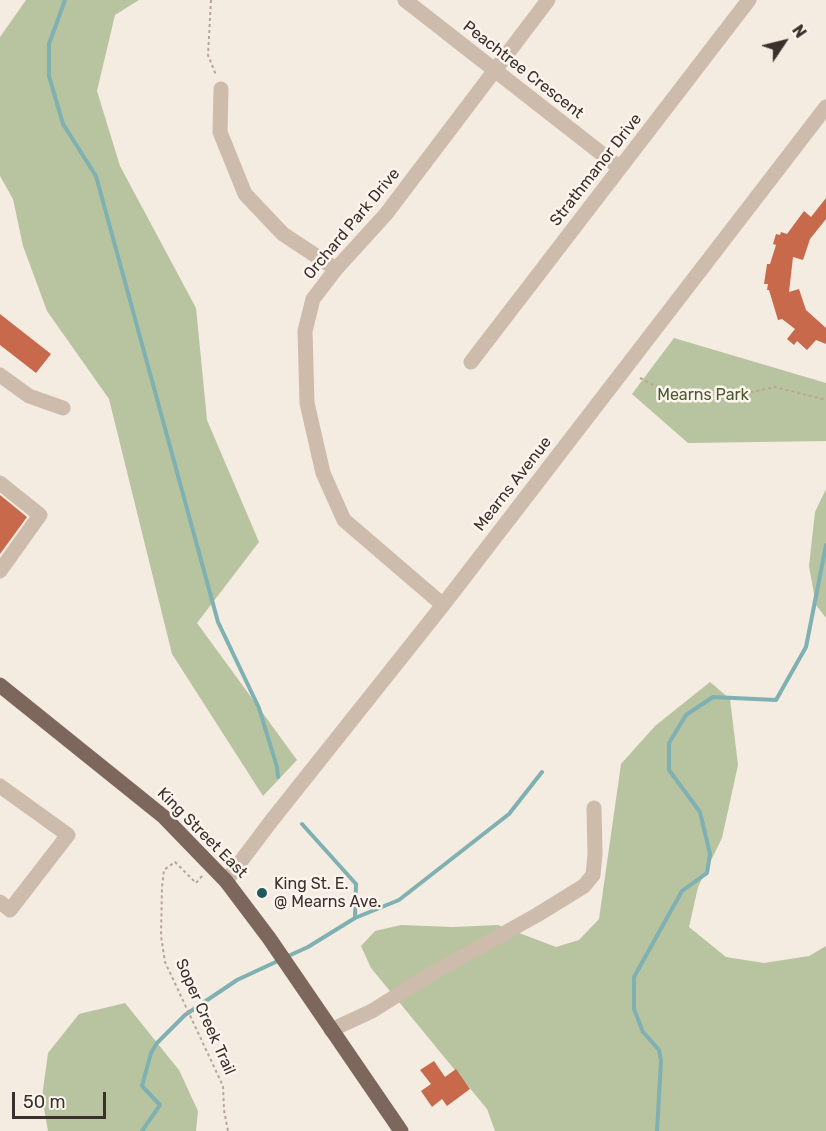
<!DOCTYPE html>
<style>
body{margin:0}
#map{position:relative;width:826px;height:1131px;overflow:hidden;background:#f4ebe1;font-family:Rubik,sans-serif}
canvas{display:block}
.north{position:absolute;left:754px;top:12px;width:60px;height:60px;-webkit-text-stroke:4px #fbf5ee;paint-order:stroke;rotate:55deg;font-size:16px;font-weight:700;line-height:24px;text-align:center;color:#3b302b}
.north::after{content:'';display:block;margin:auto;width:21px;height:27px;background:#3b302b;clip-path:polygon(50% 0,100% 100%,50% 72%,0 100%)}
.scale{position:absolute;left:12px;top:1092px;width:94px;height:27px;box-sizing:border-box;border:3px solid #3b302b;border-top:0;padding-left:8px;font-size:18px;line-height:21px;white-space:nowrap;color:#3b302b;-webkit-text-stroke:4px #fbf5ee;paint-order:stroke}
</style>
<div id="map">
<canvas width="826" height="1131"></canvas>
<div class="north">N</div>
<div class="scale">50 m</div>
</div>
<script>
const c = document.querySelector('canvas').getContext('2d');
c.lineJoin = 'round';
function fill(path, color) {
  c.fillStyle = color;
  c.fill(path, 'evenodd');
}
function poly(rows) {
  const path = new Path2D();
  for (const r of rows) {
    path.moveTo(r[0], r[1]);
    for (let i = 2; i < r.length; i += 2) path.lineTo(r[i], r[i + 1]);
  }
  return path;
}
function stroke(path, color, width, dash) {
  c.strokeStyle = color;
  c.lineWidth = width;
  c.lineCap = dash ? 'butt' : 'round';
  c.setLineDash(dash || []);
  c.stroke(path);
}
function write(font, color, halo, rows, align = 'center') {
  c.font = font + ' Rubik,sans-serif';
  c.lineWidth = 5;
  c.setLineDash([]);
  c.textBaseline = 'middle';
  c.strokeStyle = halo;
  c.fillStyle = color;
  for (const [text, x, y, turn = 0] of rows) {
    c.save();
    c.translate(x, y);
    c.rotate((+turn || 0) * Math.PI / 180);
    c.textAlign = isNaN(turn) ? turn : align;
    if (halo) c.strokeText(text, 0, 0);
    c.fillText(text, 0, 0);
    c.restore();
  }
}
fill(poly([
 [26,0,139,0,115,15,97,91,120,166,196,308,207,420,259,542,197,623,297,760,263,796,172,654,109,399,47,311,23,246,13,199,0,176,0,37],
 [674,338,826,383,826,441,688,443,632,394],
 [826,489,826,618,816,605,809,566,815,512],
 [710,682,730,699,738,765,722,838,698,887,689,927,726,957,764,963,809,956,826,946,826,1131,495,1131,487,1109,371,968,361,946,375,931,401,925,453,927,498,925,556,947,579,940,599,919,621,764,655,726],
 [125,1003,179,1070,198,1111,196,1131,48,1131,42,1097,48,1053,79,1014]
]), '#b8c4a0');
stroke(poly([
 [65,0,49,44,49,76,63,124,96,176,218,622,259,708,277,767,278,777],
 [302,824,356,884,355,918],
 [286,957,308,947,355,918,399,900,509,814,542,772],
 [142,1131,160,1105,142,1086,151,1053,157,1043,185,1015,237,980,280,960],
 [657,1131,661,1061,659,1050,643,1032,634,1009,634,977,682,891,707,873,710,854,700,812,669,770,669,743,686,715,713,697,776,700,806,647,826,545]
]), '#7fb0b2', 4);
fill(poly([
 [826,198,826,219,810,239,803,260,793,257,789,292,799,289,806,310,826,328,826,344,816,340,807,350,797,341,794,345,787,339,795,329,782,319,778,320,769,290,767,290,768,284,764,284,767,264,770,264,776,245,773,244,776,234,780,235,781,232,787,234,804,211,811,217],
 [0,314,51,354,36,373,0,345],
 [0,495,27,517,0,554],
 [434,1061,445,1077,456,1069,470,1089,447,1106,442,1099,432,1107,421,1091,431,1084,420,1070]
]), '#c8694b');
stroke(poly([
 [211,0,208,55,216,75],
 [640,378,657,387,676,392,710,397,732,396,775,387,826,400],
 [202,876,196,883,175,862,164,870,162,887,161,936,165,962,223,1086,224,1110,228,1131]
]), '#b9a596', 2, [3, 3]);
stroke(poly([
 [405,0,620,168],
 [221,89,220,132,245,194,283,234,336,269],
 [471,362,749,0],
 [0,375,29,396,63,408],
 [0,483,40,515,0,571],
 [443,605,344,520,323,473,307,403,305,331,313,299,336,269,386,214,548,0],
 [0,786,68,835,10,910,0,902],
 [226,881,272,820,443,605,826,107],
 [331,1030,372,1011,431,974,537,915,584,886,593,875,595,854,594,808]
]), '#cdbbac', 15);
stroke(poly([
 [0,685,164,817,226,881,269,938,401,1131]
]), '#7d675c', 15);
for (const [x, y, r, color] of [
 [262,893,6,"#1f5a5e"]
]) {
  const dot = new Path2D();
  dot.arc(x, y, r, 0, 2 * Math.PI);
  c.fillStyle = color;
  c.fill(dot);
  stroke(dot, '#fbf5ee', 2);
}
write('16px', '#3b302b', '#fbf5ee', [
 ["Peachtree Crescent",523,70,38],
 ["Strathmanor Drive",596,170,-52],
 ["Orchard Park Drive",352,224,-50],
 ["Mearns Avenue",513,484,-52],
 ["King Street East",202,833,45],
 ["Soper Creek Trail",205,1017,66]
]);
write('16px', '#4a5a2e', '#fbf5ee', [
 ["Mearns Park",703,395]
]);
write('16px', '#3b302b', '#fbf5ee', [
 ["King St. E.",274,884],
 ["@ Mearns Ave.",274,902]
], 'left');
</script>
